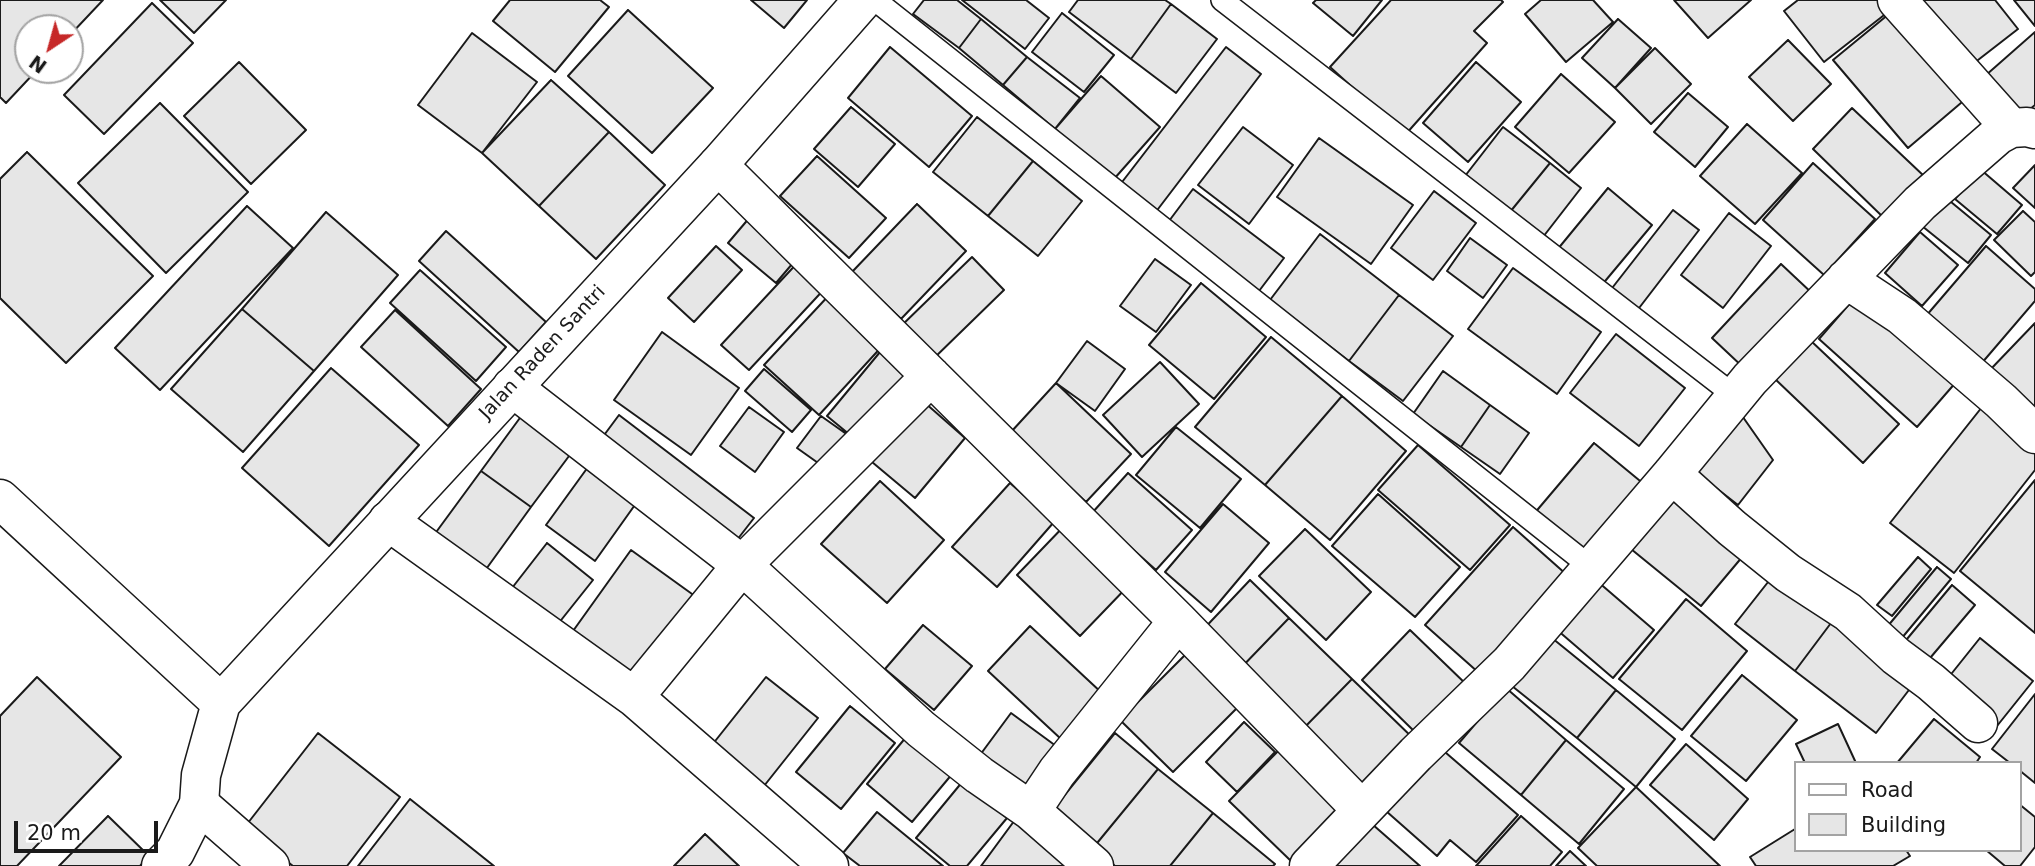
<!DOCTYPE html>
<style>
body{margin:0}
#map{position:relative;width:2035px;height:866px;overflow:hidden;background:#fff;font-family:"DejaVu Sans",sans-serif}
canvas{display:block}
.legend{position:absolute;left:1794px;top:761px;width:228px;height:91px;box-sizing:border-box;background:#fff;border:2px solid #a3a3a3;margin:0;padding:9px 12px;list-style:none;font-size:21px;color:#1a1a1a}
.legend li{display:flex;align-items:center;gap:14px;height:35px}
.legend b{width:35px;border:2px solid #a3a3a3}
.north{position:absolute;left:14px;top:14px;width:70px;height:70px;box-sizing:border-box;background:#fff;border:2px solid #a3a3a3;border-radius:50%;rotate:216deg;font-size:19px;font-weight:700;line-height:28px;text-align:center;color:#1a1a1a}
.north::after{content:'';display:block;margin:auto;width:24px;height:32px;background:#c62828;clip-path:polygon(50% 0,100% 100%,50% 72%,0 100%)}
.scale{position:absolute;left:14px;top:821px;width:144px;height:32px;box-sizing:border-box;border:4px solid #1a1a1a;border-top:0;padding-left:9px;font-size:21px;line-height:24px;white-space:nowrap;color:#1a1a1a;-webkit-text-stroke:5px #fff;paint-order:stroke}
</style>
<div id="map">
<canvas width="2035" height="866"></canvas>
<ul class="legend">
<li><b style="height:9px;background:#fff"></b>Road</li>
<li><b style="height:19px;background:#e6e6e6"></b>Building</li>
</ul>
<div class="north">N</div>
<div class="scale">20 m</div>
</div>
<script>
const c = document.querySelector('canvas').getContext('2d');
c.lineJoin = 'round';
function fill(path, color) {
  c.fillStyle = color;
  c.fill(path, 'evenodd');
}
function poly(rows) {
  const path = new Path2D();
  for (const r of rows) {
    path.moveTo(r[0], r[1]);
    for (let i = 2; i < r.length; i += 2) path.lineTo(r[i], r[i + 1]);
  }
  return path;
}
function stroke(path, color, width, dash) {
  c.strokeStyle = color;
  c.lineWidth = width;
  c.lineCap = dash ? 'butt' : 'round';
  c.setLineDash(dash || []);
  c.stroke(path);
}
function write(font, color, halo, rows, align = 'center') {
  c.font = font + ' "DejaVu Sans",sans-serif';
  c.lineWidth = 5;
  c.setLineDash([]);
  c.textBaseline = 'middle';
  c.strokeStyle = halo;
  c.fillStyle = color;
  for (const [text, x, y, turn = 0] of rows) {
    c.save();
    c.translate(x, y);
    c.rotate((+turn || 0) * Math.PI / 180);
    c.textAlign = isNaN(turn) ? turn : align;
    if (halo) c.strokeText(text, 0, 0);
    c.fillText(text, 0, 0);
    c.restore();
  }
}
const building = poly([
 [0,0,103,0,70,35,70,28,28,28,28,70,37,70,6,103,0,97,0,0],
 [160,0,226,0,194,33,160,0],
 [510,0,600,0,609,7,555,72,493,21,510,0],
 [751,0,807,0,784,28,751,0],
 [924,0,957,0,981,19,959,48,913,14,924,0],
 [962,0,1026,0,1049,18,1025,49,962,0],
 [1078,0,1165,0,1171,4,1131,59,1069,12,1078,0],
 [1316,0,1382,0,1353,36,1313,3,1316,0],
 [1391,0,1501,0,1503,2,1474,31,1487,43,1405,135,1330,67,1391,0],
 [1541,0,1593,0,1613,22,1566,62,1525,14,1541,0],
 [1674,0,1751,0,1708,38,1674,0],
 [1798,0,1879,0,1888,12,1824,62,1784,11,1798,0],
 [1921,0,1995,0,2018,29,1969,67,1921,0],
 [2014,0,2035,0,2035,26,2014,0],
 [152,3,193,43,104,134,64,95,152,3],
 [1171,4,1217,39,1176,93,1131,59,1171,4],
 [1895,9,1968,97,1908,148,1833,60,1895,9],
 [628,10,713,88,652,153,568,76,628,10],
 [1062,13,1114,55,1084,92,1032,52,1062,13],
 [981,19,1027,57,1003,85,959,48,981,19],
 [1618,19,1651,48,1615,88,1582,58,1618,19],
 [2035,32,2035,105,2012,124,1977,83,2035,32],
 [472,33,537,82,482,153,418,105,472,33],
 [1788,40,1831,84,1793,121,1749,77,1788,40],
 [890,47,972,116,929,167,848,98,890,47],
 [1226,47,1261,74,1155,213,1119,186,1226,47],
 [1655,48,1691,84,1651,124,1615,88,1655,48],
 [1027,57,1080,98,1055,129,1003,85,1027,57],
 [239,62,306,130,251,184,184,116,239,62],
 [1476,62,1521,102,1468,162,1423,123,1476,62],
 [1561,74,1615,122,1569,173,1515,127,1561,74],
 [1101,76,1160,127,1114,179,1055,129,1101,76],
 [551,80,609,132,539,206,482,153,551,80],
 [1688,93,1728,127,1695,167,1654,132,1688,93],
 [160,103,248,192,166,273,78,183,160,103],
 [851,107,895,144,858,187,814,149,851,107],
 [1852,108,1925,177,1885,219,1813,149,1852,108],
 [977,117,1033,161,988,216,933,172,977,117],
 [1747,124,1802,173,1755,224,1700,176,1747,124],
 [1243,127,1293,165,1249,224,1198,185,1243,127],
 [1503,127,1550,163,1510,212,1465,176,1503,127],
 [609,132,665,185,596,259,539,206,609,132],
 [1319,138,1413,205,1371,264,1277,197,1319,138],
 [27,152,153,276,66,363,0,298,0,179,27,152],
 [817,156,886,218,849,258,780,196,817,156],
 [1033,161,1082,201,1038,256,988,216,1033,161],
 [1550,163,1581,188,1543,237,1510,212,1550,163],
 [1813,163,1875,219,1824,275,1763,220,1813,163],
 [2035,165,2035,208,2013,188,2035,165],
 [1980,169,2022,205,1997,234,1955,199,1980,169],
 [1608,188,1652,225,1601,286,1557,250,1608,188],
 [1193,189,1284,258,1256,295,1166,225,1193,189],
 [1434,191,1476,223,1433,280,1391,248,1434,191],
 [1945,197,1991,235,1968,263,1922,226,1945,197],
 [917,204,966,251,901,319,852,272,917,204],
 [247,206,293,248,160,390,115,348,247,206],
 [756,210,804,250,776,283,728,243,756,210],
 [1673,210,1699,230,1636,312,1609,292,1673,210],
 [2023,211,2035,222,2035,272,2031,276,1994,240,2023,211],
 [326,212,398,275,314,371,242,309,326,212],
 [1729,213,1771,246,1723,308,1681,275,1729,213],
 [446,231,546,322,519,352,419,261,446,231],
 [1920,232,1958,265,1922,306,1885,273,1920,232],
 [1320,234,1399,295,1349,361,1270,300,1320,234],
 [1470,238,1507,265,1483,298,1447,271,1470,238],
 [716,246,742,270,694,322,668,298,716,246],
 [1986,246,2035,289,2035,301,1981,364,1926,316,1986,246],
 [972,257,1004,290,929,363,897,330,972,257],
 [801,259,829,284,749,370,721,345,801,259],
 [1155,259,1191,285,1156,332,1120,306,1155,259],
 [1781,264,1814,295,1745,369,1712,338,1781,264],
 [1513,268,1601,332,1557,394,1468,329,1513,268],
 [420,270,506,347,476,381,390,303,420,270],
 [1201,283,1266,337,1214,399,1149,345,1201,283],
 [832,292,886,342,819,415,764,365,832,292],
 [1858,294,1957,381,1917,427,1819,339,1858,294],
 [1399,295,1453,336,1403,401,1349,361,1399,295],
 [242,309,314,371,243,452,171,389,242,309],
 [395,310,481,389,448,426,361,347,395,310],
 [2035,323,2035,415,1989,371,2035,323],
 [662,332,739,388,691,455,614,400,662,332],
 [1616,334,1685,388,1639,446,1570,393,1616,334],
 [1271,337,1342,396,1265,485,1195,427,1271,337],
 [1810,340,1899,424,1863,463,1774,378,1810,340],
 [1087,341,1125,369,1095,411,1056,383,1087,341],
 [885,346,919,375,861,444,827,416,885,346],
 [1160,362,1199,404,1142,457,1103,415,1160,362],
 [331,368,419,445,329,546,242,468,331,368],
 [764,369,811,410,792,432,745,391,764,369],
 [1443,371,1490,405,1461,447,1413,414,1443,371],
 [1056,383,1131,454,1086,502,1011,432,1056,383],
 [1342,396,1406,451,1330,540,1265,485,1342,396],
 [924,402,965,438,915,498,872,462,924,402],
 [1986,402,2035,440,2035,470,1954,573,1890,523,1986,402],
 [1490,405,1529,433,1500,474,1461,447,1490,405],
 [749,407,784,432,755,472,720,446,749,407],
 [1738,410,1773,460,1738,505,1693,470,1738,410],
 [525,411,575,448,531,507,481,471,525,411],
 [619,415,754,518,730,549,596,446,619,415],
 [821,416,852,438,828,470,797,448,821,416],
 [1176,427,1241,479,1200,528,1136,475,1176,427],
 [1594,443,1645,485,1585,557,1533,515,1594,443],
 [1418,445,1510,525,1470,570,1378,490,1418,445],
 [588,467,637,502,595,561,546,525,588,467],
 [481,471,531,507,484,572,434,535,481,471],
 [1128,473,1192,530,1156,570,1092,513,1128,473],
 [2035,480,2035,633,1960,571,2035,480],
 [880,481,944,540,887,603,821,544,880,481],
 [1010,483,1054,522,997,587,952,547,1010,483],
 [1378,494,1460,567,1415,617,1332,546,1378,494],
 [1674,498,1743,556,1701,606,1631,549,1674,498],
 [1223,504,1269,543,1211,612,1165,572,1223,504],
 [1068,522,1131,583,1080,636,1017,575,1068,522],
 [1513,527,1567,575,1479,673,1425,625,1513,527],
 [1305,529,1371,592,1326,640,1259,576,1305,529],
 [547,543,593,580,558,624,512,588,547,543],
 [631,550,699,599,635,687,568,638,631,550],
 [1918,557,1931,569,1892,616,1877,605,1918,557],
 [1937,567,1951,579,1901,639,1887,627,1937,567],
 [1772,577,1831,623,1795,671,1735,624,1772,577],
 [1250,580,1289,618,1236,673,1198,635,1250,580],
 [1597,581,1654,630,1613,678,1556,629,1597,581],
 [1952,585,1975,605,1925,664,1902,645,1952,585],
 [1686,599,1747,651,1682,730,1619,679,1686,599],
 [1289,618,1352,679,1299,733,1236,673,1289,618],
 [1831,623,1912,686,1876,733,1795,671,1831,623],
 [923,625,972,666,934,710,885,669,923,625],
 [1030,626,1103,694,1061,739,988,671,1030,626],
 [1410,630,1468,686,1419,736,1362,680,1410,630],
 [1552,638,1616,690,1577,738,1512,686,1552,638],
 [1980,638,2033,681,1993,731,1940,688,1980,638],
 [1189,651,1241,704,1173,772,1120,720,1189,651],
 [1742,675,1797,720,1746,781,1691,736,1742,675],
 [37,677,121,757,17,866,0,866,0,716,37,677],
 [766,677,818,718,764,786,712,745,766,677],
 [1352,679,1417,742,1364,796,1299,733,1352,679],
 [1506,688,1566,740,1521,795,1459,743,1506,688],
 [1616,690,1675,739,1636,787,1577,738,1616,690],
 [2035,694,2035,783,2019,770,2019,763,2010,763,1992,749,2035,694],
 [850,706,895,743,841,809,796,772,850,706],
 [1011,713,1056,746,1026,789,980,755,1011,713],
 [1934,719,1980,757,1976,763,1897,763,1934,719],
 [1244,722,1275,752,1237,792,1206,762,1244,722],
 [1838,724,1856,763,1805,763,1796,744,1838,724],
 [318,733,400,797,347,866,293,866,244,828,318,733],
 [1115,733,1158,769,1093,848,1050,813,1115,733],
 [907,736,953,773,912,822,867,784,907,736],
 [1566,740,1624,789,1579,844,1521,795,1566,740],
 [1286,743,1349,805,1292,862,1229,801,1286,743],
 [1686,744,1748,799,1714,840,1650,785,1686,744],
 [1438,746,1518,815,1476,862,1450,840,1437,856,1386,811,1438,746],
 [1158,769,1213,813,1170,866,1115,866,1093,848,1158,769],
 [963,781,1007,818,967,866,950,866,916,838,963,781],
 [1636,787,1720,866,1597,866,1578,848,1636,787],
 [410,799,494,866,358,866,410,799],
 [2019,804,2035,817,2035,847,2020,866,2005,866,1986,850,2019,850,2019,804],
 [877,812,943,866,860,866,843,853,877,812],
 [1020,813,1068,866,981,866,1020,813],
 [1213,813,1275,864,1273,866,1170,866,1213,813],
 [108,816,149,856,140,866,59,866,108,816],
 [1521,816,1562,852,1550,866,1476,866,1521,816],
 [1372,824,1420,866,1335,866,1372,824],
 [1795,829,1795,850,1906,850,1910,856,1893,866,1756,866,1750,857,1795,829],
 [705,834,739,866,674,866,705,834],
 [1570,851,1586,866,1556,866,1570,851]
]);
fill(building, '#e6e6e6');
stroke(building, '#1a1a1a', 2);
const lane = poly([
 [875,0,1592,568],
 [1222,0,1735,396]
]);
const street = poly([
 [1897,0,2011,128],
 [718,165,1178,621,1362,810],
 [1846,279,1902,316,2001,401,2035,434],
 [512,387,742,565,921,729,979,775,1031,811,1094,866],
 [1672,474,1732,528,1788,573,1848,612,1896,656,1931,682,1978,723],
 [388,521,634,697,829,866],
 [634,697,742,565,931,376],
 [199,804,270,866],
 [1031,811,1057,772,1178,621],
 [1309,866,1416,754,1509,664,1672,474,1750,379,1920,203,1998,135,2011,128,2027,127,2035,129]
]);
const secondary = poly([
 [0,499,221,703],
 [161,866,175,852,199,804,201,775,221,703,718,165,863,0]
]);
stroke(lane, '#1a1a1a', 24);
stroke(street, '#1a1a1a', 41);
stroke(secondary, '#1a1a1a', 41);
stroke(lane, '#fff', 21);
stroke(street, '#fff', 38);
stroke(secondary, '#fff', 38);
write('19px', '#1a1a1a', '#fff', [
 ["Jalan Raden Santri",543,353,-47]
]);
</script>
